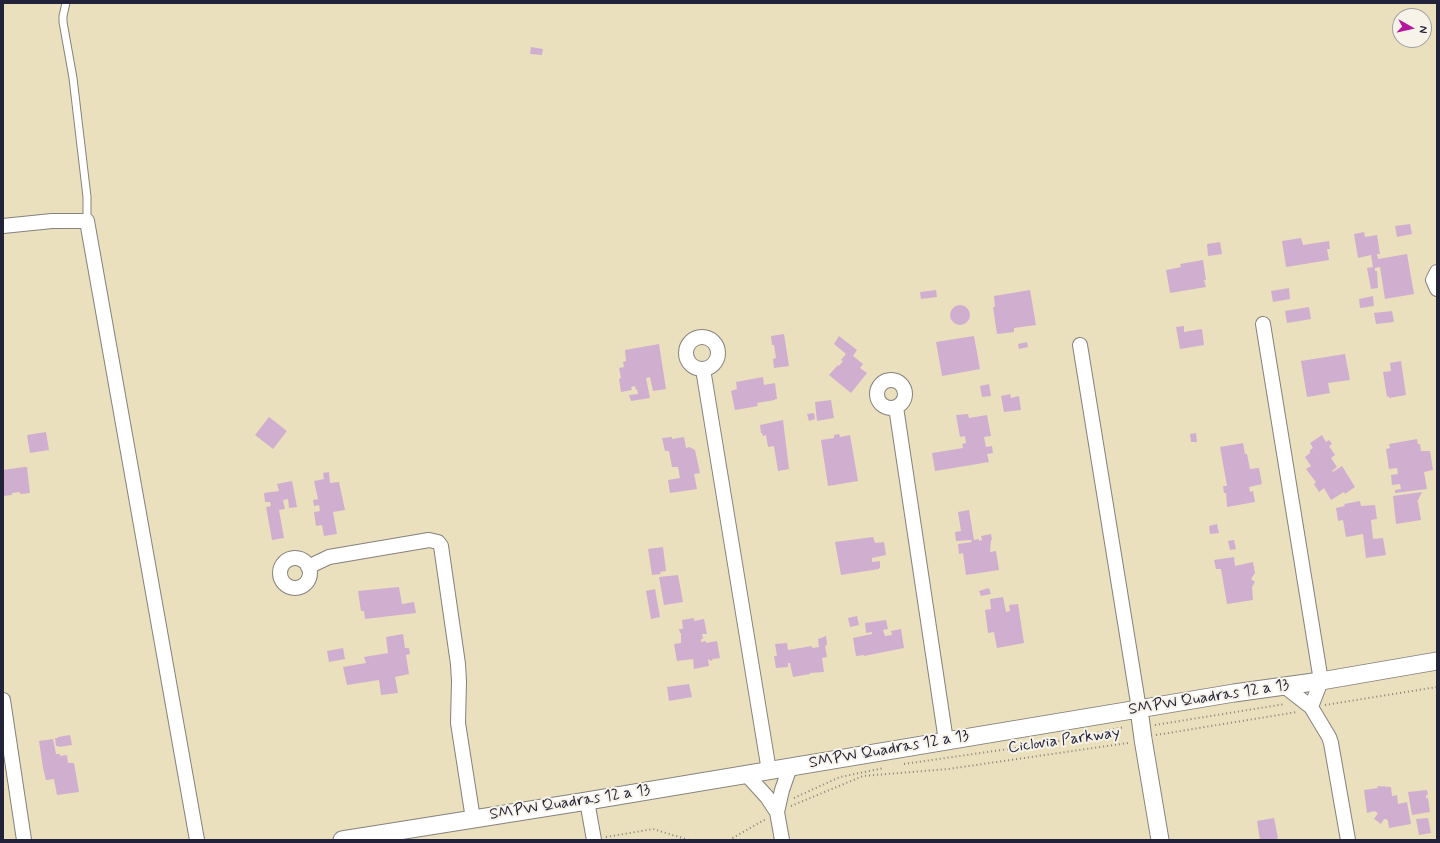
<!DOCTYPE html>
<style>
body{margin:0}
#map{position:relative;width:1440px;height:843px;overflow:hidden;background:#eae0be;font-family:Mynerve,sans-serif}
canvas{display:block}
.frame{position:absolute;inset:0;border:4px solid #22223b;pointer-events:none}
.north{position:absolute;left:1392px;top:8px;width:40px;height:40px;box-sizing:border-box;background:#f7f3e8;border:1px solid #a29fa3;border-radius:50%;rotate:98deg;font-size:11px;font-weight:700;line-height:16px;text-align:center;color:#22223b}
.north::after{content:'';display:block;margin:auto;width:14px;height:18px;background:#b5179e;clip-path:polygon(50% 0,100% 100%,50% 72%,0 100%)}
</style>
<div id="map">
<canvas width="1440" height="843"></canvas>
<div class="frame"></div>
<div class="north">N</div>
</div>
<script>
const c = document.querySelector('canvas').getContext('2d');
c.lineJoin = 'round';
function fill(path, color) {
  c.fillStyle = color;
  c.fill(path, 'evenodd');
}
function poly(rows) {
  const path = new Path2D();
  for (const r of rows) {
    if (r.length === 3) {
      path.moveTo(r[0] + r[2], r[1]);
      path.arc(r[0], r[1], r[2], 0, 2 * Math.PI);
      continue;
    }
    path.moveTo(r[0], r[1]);
    for (let i = 2; i < r.length; i += 2) path.lineTo(r[i], r[i + 1]);
  }
  return path;
}
function stroke(path, color, width, dash) {
  c.strokeStyle = color;
  c.lineWidth = width;
  c.lineCap = dash ? 'butt' : 'round';
  c.setLineDash(dash || []);
  c.stroke(path);
}
function write(font, color, halo, rows, align = 'center') {
  c.font = font + ' Mynerve,sans-serif';
  c.lineWidth = 4;
  c.setLineDash([]);
  c.textBaseline = 'middle';
  c.strokeStyle = halo;
  c.fillStyle = color;
  for (const [text, x, y, turn = 0] of rows) {
    c.save();
    c.translate(x, y);
    c.rotate((+turn || 0) * Math.PI / 180);
    c.textAlign = isNaN(turn) ? turn : align;
    if (halo) c.strokeText(text, 0, 0);
    c.fillText(text, 0, 0);
    c.restore();
  }
}
fill(poly([
 [531,47,543,49,542,55,530,54],
 [1410,224,1412,234,1397,237,1395,226],
 [1364,232,1365,237,1377,235,1380,254,1377,254,1378,259,1407,254,1414,294,1385,299,1380,267,1375,268,1375,271,1377,271,1378,288,1371,289,1367,268,1373,267,1371,255,1358,258,1354,234],
 [1301,238,1303,245,1329,241,1330,249,1327,249,1329,260,1286,267,1282,241],
 [1220,242,1222,254,1208,256,1207,244],
 [1203,260,1206,280,1204,280,1206,287,1170,293,1166,270,1181,267,1180,264],
 [1289,288,1290,299,1273,302,1271,291],
 [936,290,937,297,921,299,920,292],
 [1030,290,1036,325,1014,328,1014,332,997,334,993,307,995,307,994,296],
 [1373,296,1374,306,1360,308,1359,299],
 [960,315,10],
 [1309,307,1311,319,1287,323,1285,311],
 [1392,311,1394,322,1376,324,1374,313],
 [1184,326,1184,332,1202,329,1204,345,1180,349,1176,327],
 [784,334,789,366,774,368,773,359,776,358,774,345,772,345,771,336],
 [839,336,857,350,853,356,863,364,860,368,867,373,851,393,829,375,838,365,839,366,843,361,841,360,846,354,834,344],
 [974,336,980,369,942,376,936,342],
 [1027,342,1028,347,1019,349,1018,344],
 [659,344,666,389,653,391,650,377,646,378,650,398,631,401,629,395,638,394,637,389,636,390,635,386,631,387,632,390,621,392,619,379,621,378,619,368,624,367,623,362,626,361,625,350],
 [1345,354,1350,380,1328,383,1330,393,1307,397,1301,361],
 [1401,361,1406,395,1389,398,1389,396,1387,397,1383,372,1391,371,1390,363],
 [763,377,764,385,775,383,777,399,775,399,775,400,757,403,758,406,735,410,731,391,737,389,736,382],
 [989,384,991,396,982,397,980,386],
 [1010,394,1011,398,1019,396,1021,410,1004,412,1001,396],
 [831,400,834,418,817,421,815,402],
 [814,413,815,419,809,421,807,414],
 [968,414,969,418,987,415,991,436,984,437,986,447,992,446,993,453,987,454,989,462,935,471,932,453,963,448,962,444,966,443,965,436,960,437,956,415],
 [269,417,287,431,273,449,255,435],
 [783,420,789,469,778,471,774,446,768,447,766,435,763,436,762,433,761,433,760,425],
 [46,432,49,450,30,453,27,435],
 [1196,433,1197,442,1191,442,1190,434],
 [839,434,840,437,850,435,858,481,828,486,821,440,834,438,834,435],
 [1322,435,1326,442,1329,440,1332,444,1329,446,1335,455,1331,458,1337,467,1332,471,1333,472,1342,466,1355,487,1345,494,1344,492,1331,500,1324,488,1319,492,1314,484,1316,482,1306,469,1311,466,1305,457,1310,453,1310,450,1313,448,1310,443],
 [672,437,672,439,684,437,686,448,690,447,691,448,695,450,700,473,694,474,697,489,670,493,668,480,680,478,678,467,672,467,669,451,665,451,662,438],
 [1417,439,1418,444,1420,444,1421,451,1430,451,1433,470,1424,472,1427,489,1395,493,1395,490,1401,489,1400,484,1392,485,1391,475,1398,474,1397,468,1389,469,1386,449,1390,448,1389,444],
 [1243,443,1245,454,1247,454,1250,469,1259,468,1262,484,1249,487,1250,492,1253,491,1255,502,1227,507,1226,493,1224,493,1223,486,1227,486,1220,447],
 [24,467,27,467,30,493,20,494,20,492,12,493,12,495,3,496,3,470],
 [329,472,330,483,339,482,345,510,333,512,337,534,324,536,322,525,316,526,314,512,320,511,319,505,314,506,313,500,318,499,314,481,324,479,323,473],
 [292,481,297,507,289,508,288,499,283,500,285,509,279,510,284,538,272,540,266,507,271,506,270,502,265,502,264,493,279,491,277,484],
 [1422,492,1417,502,1418,502,1421,520,1396,524,1393,496],
 [1360,501,1361,506,1375,505,1377,519,1371,520,1373,539,1383,538,1386,555,1366,558,1363,534,1346,537,1343,520,1338,521,1336,508,1345,506,1344,504],
 [969,510,974,540,979,539,979,541,982,540,981,536,991,534,992,540,991,540,990,552,996,551,999,570,966,575,963,553,959,554,958,544,972,542,971,540,956,541,955,532,961,531,958,512],
 [1217,524,1219,533,1210,534,1209,526],
 [873,537,875,543,884,542,886,555,872,558,872,562,880,561,880,568,879,568,879,569,841,575,835,542],
 [1234,540,1236,549,1230,550,1228,541],
 [663,547,666,571,660,572,661,574,652,575,648,549],
 [1234,557,1235,566,1253,562,1255,573,1251,579,1255,582,1252,587,1253,600,1227,604,1221,569,1216,569,1214,560],
 [678,575,683,602,664,605,659,577],
 [399,587,402,604,414,602,416,613,365,619,364,611,361,611,358,591],
 [989,588,991,594,981,596,979,591],
 [655,589,660,617,651,619,646,591],
 [1003,597,1006,612,1010,611,1009,605,1018,604,1024,643,997,648,994,632,988,633,985,610,991,609,990,599],
 [857,616,859,625,850,627,848,618],
 [694,618,694,621,704,619,707,634,702,634,703,639,701,639,701,642,706,641,706,643,717,641,720,658,714,659,714,658,711,661,708,659,709,666,694,669,693,659,677,661,674,644,681,643,681,633,680,633,679,629,683,629,682,620],
 [886,620,888,629,883,630,885,636,892,635,891,631,901,629,904,648,864,656,864,655,856,656,853,638,872,634,872,632,866,633,865,623],
 [403,634,405,648,409,648,410,654,406,655,409,674,395,677,398,693,381,695,379,680,347,685,343,667,366,663,364,657,388,653,386,637],
 [826,636,827,645,825,646,827,657,822,658,824,672,810,673,810,674,793,677,790,663,788,663,788,667,776,668,774,656,777,656,775,644,787,643,788,650,812,646,812,648,819,647,818,639],
 [343,648,345,659,329,662,327,651],
 [689,684,692,697,669,701,667,687],
 [70,735,72,745,59,747,59,746,56,746,55,738,58,738,58,737],
 [53,739,56,754,60,754,60,756,67,755,68,763,74,763,79,792,57,795,54,779,46,780,43,768,39,741],
 [1377,786,1391,787,1392,796,1397,795,1398,804,1407,802,1411,824,1389,828,1388,821,1386,819,1384,819,1381,824,1374,819,1378,813,1374,811,1367,813,1364,790,1378,788],
 [1427,790,1428,795,1426,795,1426,798,1428,798,1430,812,1412,815,1408,792],
 [1274,818,1278,838,1274,840,1260,840,1257,821],
 [1428,818,1431,833,1419,835,1416,819]
]), '#d0aecf');
const service = poly([
 [66,3,63,16,63,22,73,78,87,197,87,221]
]);
const minor = poly([
 [3,226,52,221,87,221,197,840],
 [1437,272,1433,280,1437,289],
 [1263,324,1321,681,1311,707],
 [702,353,16],
 [1080,345,1139,709],
 [703,369,769,771],
 [891,394,14],
 [896,407,946,741],
 [295,573,15],
 [308,567,329,557,429,540,438,542,441,546,458,664,459,681,458,723,473,819],
 [1284,686,1311,707,1329,737,1331,743,1348,840],
 [3,700,24,840],
 [747,775,767,797,777,812],
 [587,801,594,840],
 [782,840,777,812,782,790,790,767]
]);
const tertiary = poly([
 [1139,709,1143,739,1160,840],
 [342,840,587,801,1234,693,1321,681,1437,661]
]);
stroke(service, '#86817c', 9);
stroke(minor, '#86817c', 16);
stroke(tertiary, '#86817c', 19);
stroke(poly([
 [1325,705,1437,687],
 [1155,725,1285,704],
 [1156,735,1297,712],
 [904,764,1050,743,1124,727],
 [794,798,840,777,884,768],
 [791,806,863,776,948,769,1128,743],
 [606,837,653,829,689,840],
 [729,840,766,819]
]), '#86817c', 2, [1, 3]);
stroke(service, '#fff', 7);
stroke(minor, '#fff', 14);
stroke(tertiary, '#fff', 17);
write('16px', '#22223b', '#f7f3e8', [
 ["SMPW Quadras 12 a 13",1209,698,-9],
 ["Ciclovia Parkway",1064,741,-8],
 ["SMPW Quadras 12 a 13",889,750,-10],
 ["SMPW Quadras 12 a 13",570,803,-9]
]);
</script>
